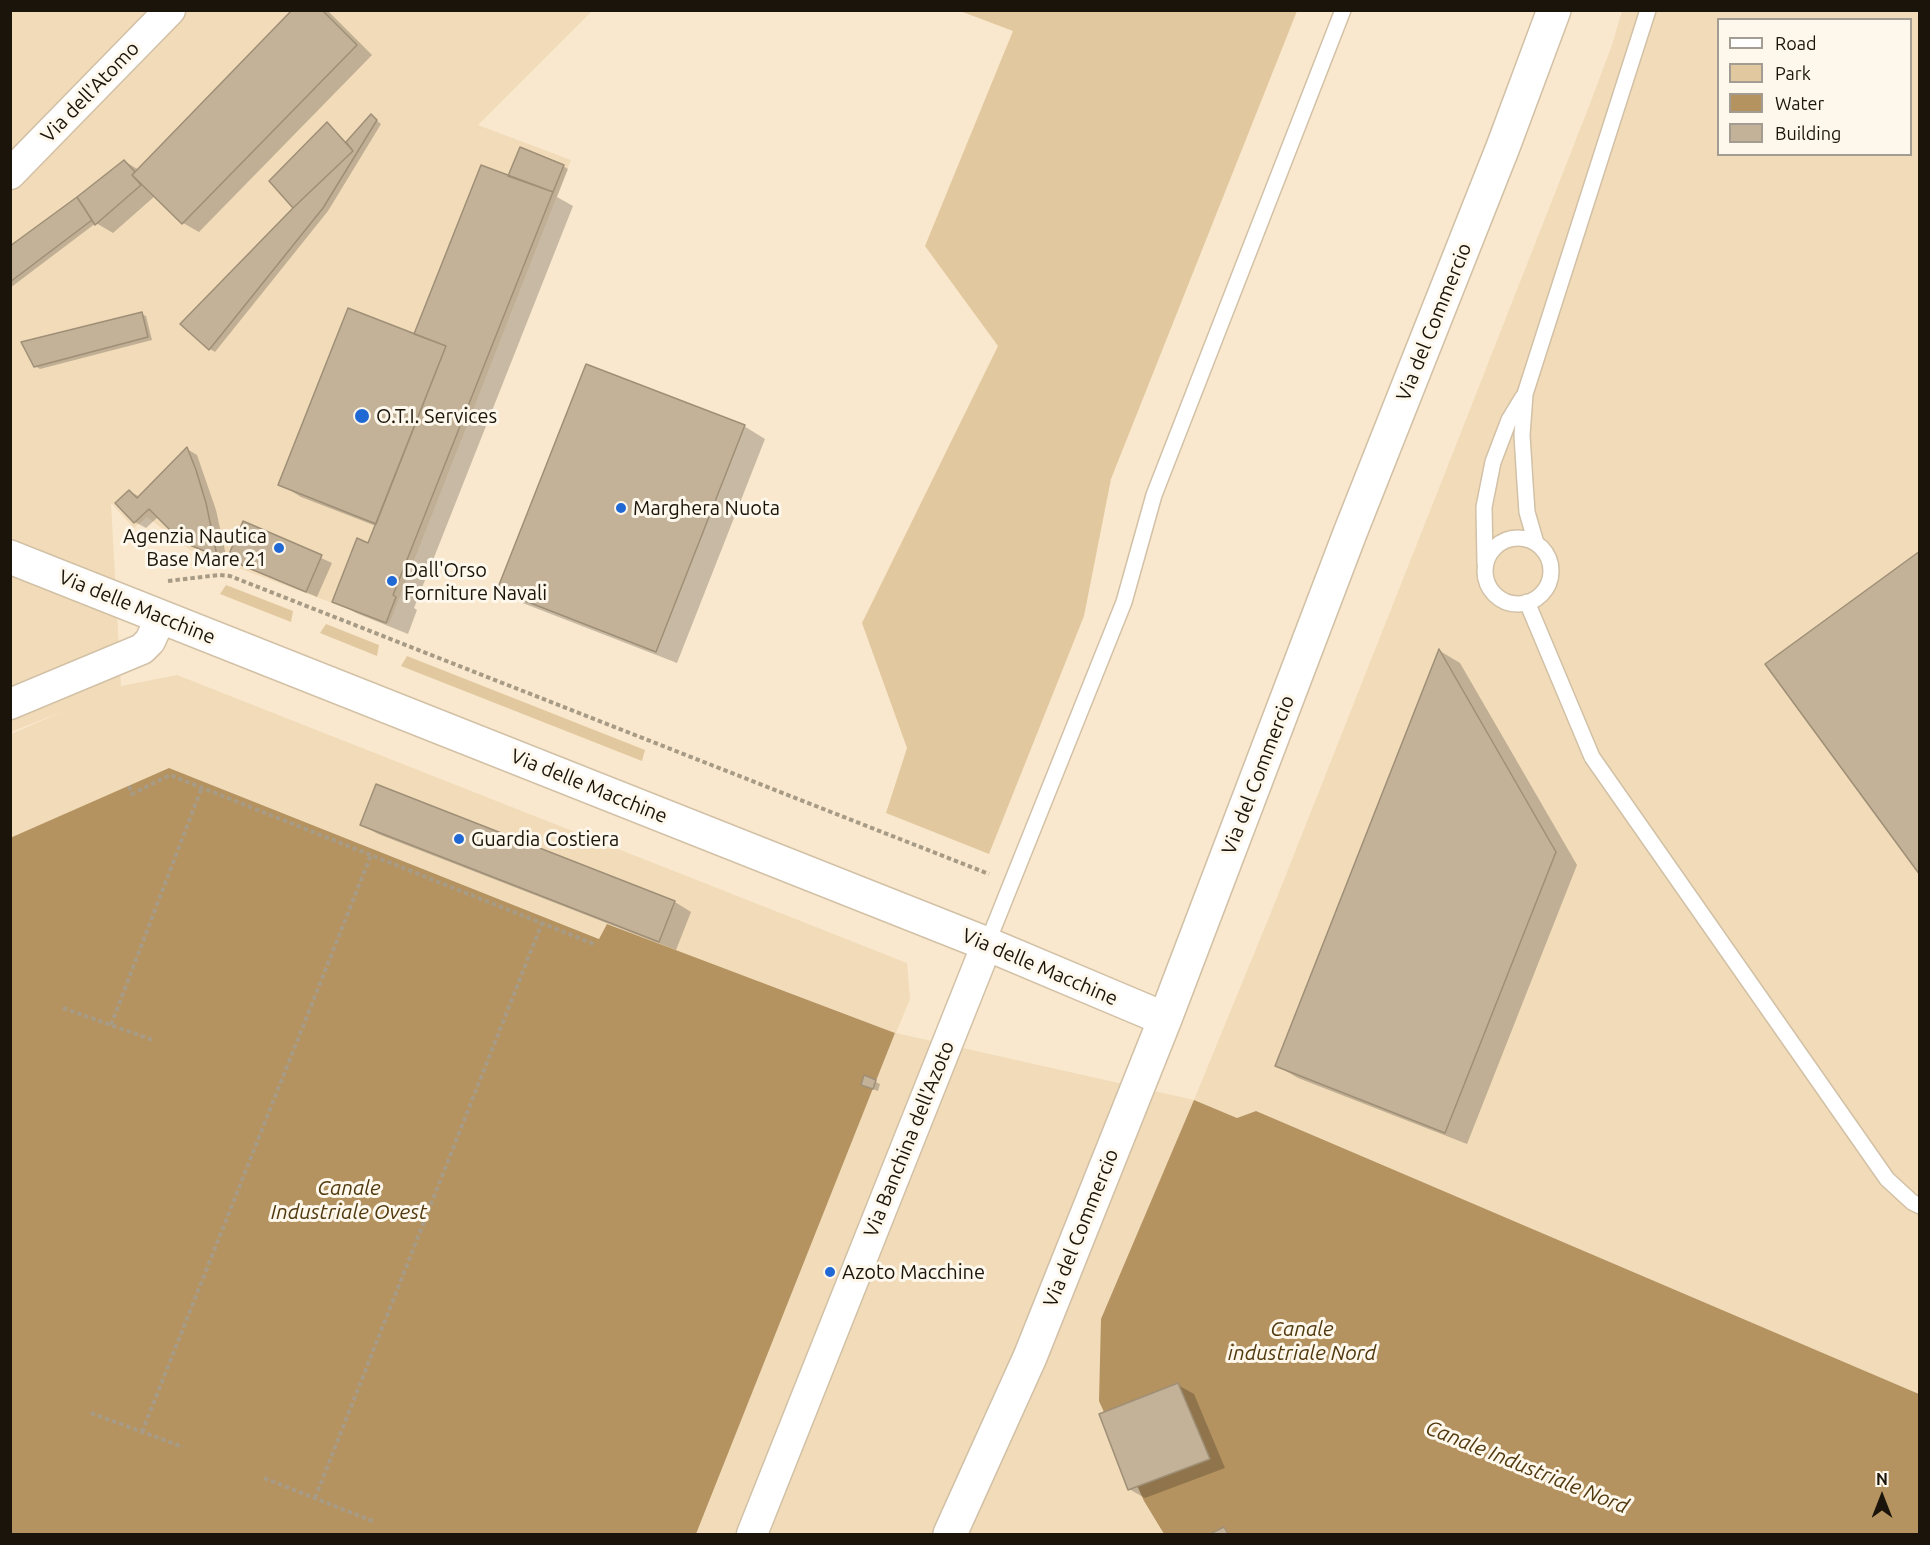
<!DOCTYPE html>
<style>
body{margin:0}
#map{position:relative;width:1930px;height:1545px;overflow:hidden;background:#f9e8cd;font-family:Ubuntu,sans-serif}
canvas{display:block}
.frame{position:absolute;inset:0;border:12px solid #1a140a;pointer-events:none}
.legend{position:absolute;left:1717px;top:18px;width:195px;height:138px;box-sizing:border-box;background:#fef7ec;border:2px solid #a39c92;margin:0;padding:8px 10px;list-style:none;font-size:18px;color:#1a140a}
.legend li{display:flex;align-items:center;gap:12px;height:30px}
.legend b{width:30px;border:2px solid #a39c92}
.north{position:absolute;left:1852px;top:1467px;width:60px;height:60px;-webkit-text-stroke:4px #fef7ec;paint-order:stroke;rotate:0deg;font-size:16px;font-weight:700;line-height:24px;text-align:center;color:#1a140a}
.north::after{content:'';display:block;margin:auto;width:21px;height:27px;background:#1a140a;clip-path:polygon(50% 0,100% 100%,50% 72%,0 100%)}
</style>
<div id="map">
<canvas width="1930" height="1545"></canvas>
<div class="frame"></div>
<ul class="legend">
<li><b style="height:8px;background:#fff"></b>Road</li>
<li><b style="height:16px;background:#e2c89f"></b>Park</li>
<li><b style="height:16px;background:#b49360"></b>Water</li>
<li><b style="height:16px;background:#c3b298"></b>Building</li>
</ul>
<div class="north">N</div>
</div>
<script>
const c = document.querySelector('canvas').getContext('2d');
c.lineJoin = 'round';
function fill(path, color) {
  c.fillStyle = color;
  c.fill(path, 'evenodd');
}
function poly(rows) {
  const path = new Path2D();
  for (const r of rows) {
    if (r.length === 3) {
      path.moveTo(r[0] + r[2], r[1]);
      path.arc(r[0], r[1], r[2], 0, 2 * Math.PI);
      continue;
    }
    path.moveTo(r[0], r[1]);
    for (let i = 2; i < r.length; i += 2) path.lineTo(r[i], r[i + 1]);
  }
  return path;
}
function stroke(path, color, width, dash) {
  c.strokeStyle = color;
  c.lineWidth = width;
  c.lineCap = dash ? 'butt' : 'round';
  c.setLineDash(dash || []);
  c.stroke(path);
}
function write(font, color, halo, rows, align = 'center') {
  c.font = font + ' Ubuntu,sans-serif';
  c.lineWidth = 6;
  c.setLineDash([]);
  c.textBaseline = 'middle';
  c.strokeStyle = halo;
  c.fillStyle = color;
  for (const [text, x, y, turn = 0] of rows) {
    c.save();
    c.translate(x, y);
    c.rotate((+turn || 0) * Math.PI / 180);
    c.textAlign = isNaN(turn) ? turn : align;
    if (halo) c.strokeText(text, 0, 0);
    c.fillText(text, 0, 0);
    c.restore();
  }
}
fill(poly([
 [10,11,592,11,478,125,571,160,389,624,190,550,147,517,134,528,111,503,121,686,177,675,907,963,910,999,896,1033,1194,1100,1274,905,1443,478,1588,109,1612,45,1622,11,1919,11,1919,1394,1256,1111,1237,1118,1194,1100,1144,1501,1164,1534,696,1534,895,1033,607,924,600,939,169,768,11,838,11,734,66,710,11,732],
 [1718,20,1910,20,1910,154,1718,154]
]), '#f1dbb9');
fill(poly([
 [960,11,1297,11,1111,479,1084,616,989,854,886,813,907,748,862,623,998,346,925,246,1013,31],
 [226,585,293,611,291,622,220,594],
 [326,624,379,645,377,656,320,633],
 [407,656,645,750,642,761,401,666]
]), '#e2c89f');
fill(poly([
 [169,768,599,939,607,924,895,1033,696,1534,11,1534,10,838],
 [1194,1100,1237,1118,1256,1111,1919,1394,1919,1534,1164,1534,1144,1501,1099,1401,1101,1319]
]), '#b49360');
fill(poly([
 [294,10,327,10,372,55,199,232,183,223,155,196,113,233,96,223,10,288,10,248,124,161,139,170],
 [371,116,381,124,328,211,215,352,210,349,182,324,295,208,327,124,347,143],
 [563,166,568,169,557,197,573,206,414,608,417,610,408,634,356,613,334,601,369,545,376,526,301,497,280,484,415,336,509,177],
 [141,314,146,316,152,340,40,369,35,366],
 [744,426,765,439,677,663,520,602,499,590],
 [187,449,197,455,216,510,227,560,205,552,178,535,158,517,146,528,135,522,117,503,129,491,140,497],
 [244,523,332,563,317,597,240,564],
 [1440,651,1460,663,1577,865,1467,1144,1298,1078,1276,1065],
 [377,786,675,902,691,912,676,950,378,834,362,825],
 [865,1077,880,1084,878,1091,867,1087],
 [1178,1385,1194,1394,1225,1468,1145,1498,1129,1489]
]), '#0003');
const building = poly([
 [292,10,322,10,357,45,182,224,132,175,292,10],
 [371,114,377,120,323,208,209,350,180,324,293,208,353,151,346,142,371,114],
 [327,122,353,151,293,208,269,181,327,122],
 [520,147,564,165,553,192,508,176,520,147],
 [124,160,135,172,132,175,141,185,95,225,77,197,124,160],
 [481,165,553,192,393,595,396,597,386,623,332,602,357,538,368,543,446,346,414,334,481,165],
 [77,197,92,220,10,282,10,246,77,197],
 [348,308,446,346,376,524,278,485,348,308],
 [142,312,148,337,34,367,21,342,142,312],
 [586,364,745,425,656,652,497,590,586,364],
 [187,447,196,470,206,503,217,556,192,546,177,537,149,509,134,523,115,503,129,490,137,498,187,447],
 [243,521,322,555,306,592,227,559,243,521],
 [1920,551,1920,875,1765,664,1920,551],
 [1439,649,1556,852,1445,1133,1275,1066,1439,649],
 [376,784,675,901,659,942,360,825,376,784],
 [864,1075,876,1080,873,1089,861,1085,864,1075],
 [1178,1383,1210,1459,1128,1490,1099,1414,1178,1383],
 [1224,1527,1228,1534,1210,1534,1224,1527]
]);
fill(building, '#c3b298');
stroke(building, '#9f8f76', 1.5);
const lane = poly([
 [1518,571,33],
 [1536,543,1527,512,1525,483,1522,435,1525,394,1648,10],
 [1485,563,1484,507,1493,462,1509,420,1523,397],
 [1527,602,1592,757,1887,1179,1912,1202,1920,1206],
 [987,944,1124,602,1154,495,1343,10]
]);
const street = poly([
 [10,174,170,10],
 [10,704,142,649,150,641,161,617],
 [752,1534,987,944]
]);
const secondary = poly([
 [10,557,987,944,1165,1019],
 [950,1534,1030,1357,1165,1019,1350,533,1503,147,1554,10]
]);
stroke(lane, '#d2c1a6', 18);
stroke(street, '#d2c1a6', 33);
stroke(secondary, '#d2c1a6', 36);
stroke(poly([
 [168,581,219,575,230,576,989,874],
 [129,786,132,794,170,775,594,944],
 [63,1008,153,1040],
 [111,1025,202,787],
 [91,1413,183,1447],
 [142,1432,371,855],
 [264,1478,375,1522],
 [315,1498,542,923]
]), '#a89b86', 4, [4.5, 3]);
stroke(lane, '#fff', 15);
stroke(street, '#fff', 30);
stroke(secondary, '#fff', 33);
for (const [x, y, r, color] of [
 [362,416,8,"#2069d4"],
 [621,508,6,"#2069d4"],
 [279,548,6,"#2069d4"],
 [392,581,6,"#2069d4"],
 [459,839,6,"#2069d4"],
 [830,1272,6,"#2069d4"]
]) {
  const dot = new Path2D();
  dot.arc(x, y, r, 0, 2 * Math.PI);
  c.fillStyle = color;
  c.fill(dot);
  stroke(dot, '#fef7ec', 2);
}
write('20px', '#1a140a', '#fef7ec', [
 ["Via dell'Atomo",90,92,-46],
 ["Via del Commercio",1434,322,-68],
 ["Via delle Macchine",137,607,22],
 ["Via del Commercio",1258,775,-69],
 ["Via delle Macchine",589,786,22],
 ["Via delle Macchine",1040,967,23],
 ["Via Banchina dell'Azoto",909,1139,-68],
 ["Via del Commercio",1081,1228,-68]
]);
write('20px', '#1a140a', '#fef7ec', [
 ["O.T.I. Services",376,416],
 ["Marghera Nuota",633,508],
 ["Agenzia Nautica",267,536,"right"],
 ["Base Mare 21",267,559,"right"],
 ["Dall'Orso",404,570],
 ["Forniture Navali",404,593],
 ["Guardia Costiera",471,839],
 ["Azoto Macchine",842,1272]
], 'left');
write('italic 21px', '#50390e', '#fef7ec', [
 ["Canale",349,1188],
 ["Industriale Ovest",349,1212],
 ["Canale",1302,1329],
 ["industriale Nord",1302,1353],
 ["Canale Industriale Nord",1527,1467,22]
]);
</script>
